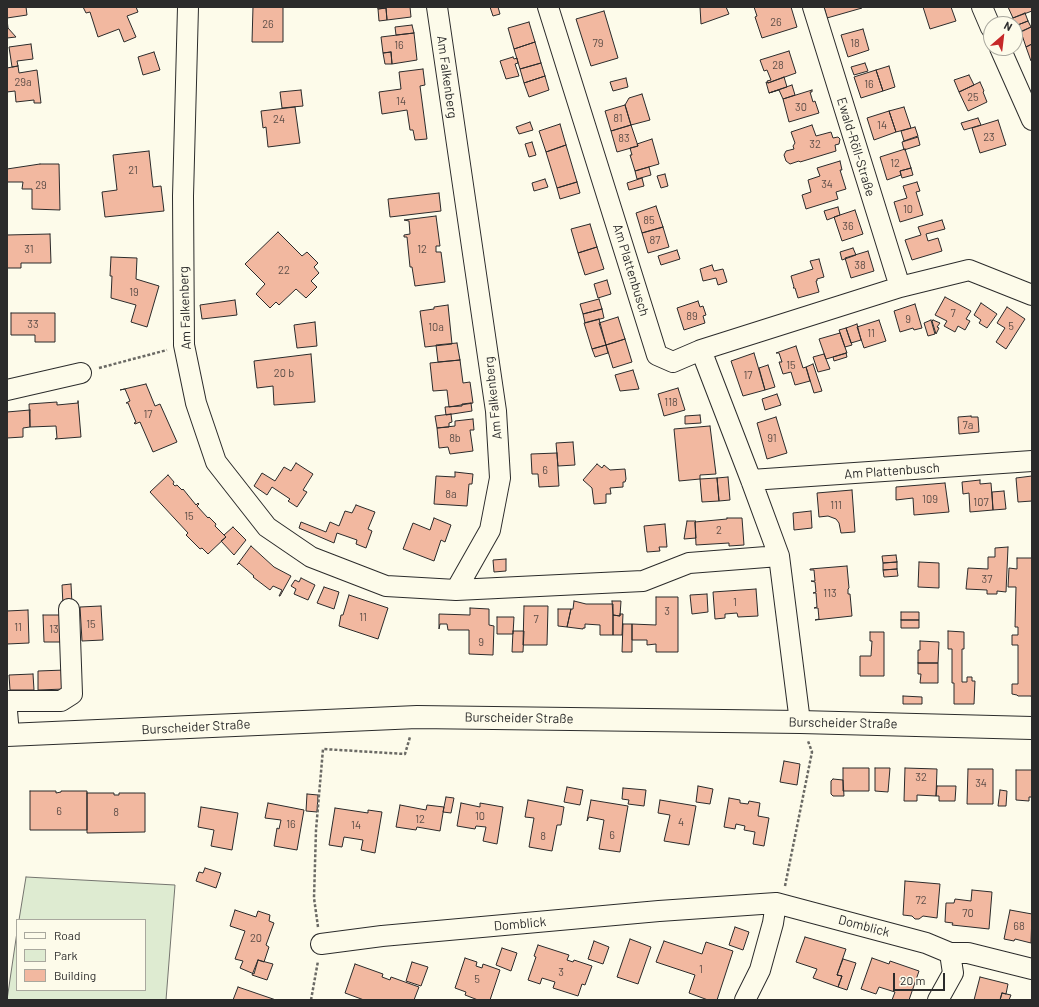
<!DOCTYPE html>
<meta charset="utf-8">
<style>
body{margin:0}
#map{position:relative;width:1039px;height:1007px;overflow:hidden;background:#fdfbea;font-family:Barlow,sans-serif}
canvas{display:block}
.frame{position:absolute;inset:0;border:8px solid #2b2b2b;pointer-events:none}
.legend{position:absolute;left:16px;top:919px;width:130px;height:72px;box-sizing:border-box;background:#fdfbea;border:1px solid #a9a89e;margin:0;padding:5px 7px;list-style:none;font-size:12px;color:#2b2b2b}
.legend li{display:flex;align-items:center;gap:8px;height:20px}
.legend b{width:20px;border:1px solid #a9a89e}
.north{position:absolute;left:983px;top:16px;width:40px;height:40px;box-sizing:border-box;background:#fdfbea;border:1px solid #a9a89e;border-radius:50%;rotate:28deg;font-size:11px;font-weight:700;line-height:16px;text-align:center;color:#2b2b2b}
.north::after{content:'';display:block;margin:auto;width:14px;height:18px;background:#c62828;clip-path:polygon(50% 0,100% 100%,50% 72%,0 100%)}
.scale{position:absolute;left:893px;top:973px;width:52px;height:18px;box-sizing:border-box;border:2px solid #2b2b2b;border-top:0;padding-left:5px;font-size:12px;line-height:14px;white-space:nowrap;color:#2b2b2b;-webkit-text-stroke:3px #fdfbea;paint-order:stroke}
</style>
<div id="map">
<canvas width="1039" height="1007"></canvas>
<div class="frame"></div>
<ul class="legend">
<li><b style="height:5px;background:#fdfbea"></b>Road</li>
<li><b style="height:11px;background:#deebd1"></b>Park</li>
<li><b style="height:11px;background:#f2b8a0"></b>Building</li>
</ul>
<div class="north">N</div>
<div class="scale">20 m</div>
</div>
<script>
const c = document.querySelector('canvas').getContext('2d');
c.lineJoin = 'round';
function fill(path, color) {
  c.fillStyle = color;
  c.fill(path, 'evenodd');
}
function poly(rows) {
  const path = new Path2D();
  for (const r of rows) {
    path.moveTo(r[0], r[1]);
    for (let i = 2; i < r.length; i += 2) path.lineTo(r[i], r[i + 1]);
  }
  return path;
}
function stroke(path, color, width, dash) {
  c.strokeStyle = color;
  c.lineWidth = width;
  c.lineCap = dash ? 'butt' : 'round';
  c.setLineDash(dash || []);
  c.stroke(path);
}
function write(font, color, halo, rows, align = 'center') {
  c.font = font + ' Barlow,sans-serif';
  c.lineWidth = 3;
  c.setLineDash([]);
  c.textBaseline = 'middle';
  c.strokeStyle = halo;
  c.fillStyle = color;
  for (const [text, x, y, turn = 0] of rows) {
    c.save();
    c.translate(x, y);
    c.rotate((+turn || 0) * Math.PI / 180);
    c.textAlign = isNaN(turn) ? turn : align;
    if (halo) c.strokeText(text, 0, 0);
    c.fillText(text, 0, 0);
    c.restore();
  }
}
const green = poly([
 [26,877,175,885,166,1000,7,1000,17,932,17,990,145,990,145,920,19,920,26,877]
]);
fill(green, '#deebd1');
stroke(green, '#74746e', 1);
const building = poly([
 [7,7,26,7,27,15,7,18,7,7],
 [83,7,136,7,138,12,127,16,136,37,124,42,119,29,98,37,90,12,86,13,83,7],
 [253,7,283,7,283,42,252,42,253,7],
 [377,7,410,7,411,17,387,20,386,8,378,9,377,7],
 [490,7,498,7,500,14,493,16,490,7],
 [700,7,726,7,729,14,701,24,700,7],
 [754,7,791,7,797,27,762,38,755,17,757,16,754,7],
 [824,7,862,7,862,8,827,18,824,7],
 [923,7,951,7,956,21,930,29,923,7],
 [1008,7,1032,7,1032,11,1013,18,1008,7],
 [386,8,387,20,379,21,378,9,386,8],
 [604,11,618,58,591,66,576,19,604,11],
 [1025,13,1028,21,1015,26,1015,24,1010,24,1008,20,1025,13],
 [7,19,8,28,16,37,7,38,7,19],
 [1028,21,1031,27,1015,34,1015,26,1028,21],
 [529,22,535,42,514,49,508,28,529,22],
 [412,25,414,33,396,35,395,27,412,25],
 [1031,27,1032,27,1032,44,1026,47,1021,32,1031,27],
 [863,29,869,50,848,57,841,35,863,29],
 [414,33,417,60,392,64,391,52,383,53,381,37,414,33],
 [535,42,541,63,520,69,514,49,535,42],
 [31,44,33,59,17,61,18,66,12,67,9,47,31,44],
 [1032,44,1032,61,1031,61,1026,47,1032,44],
 [789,51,796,73,768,83,767,81,771,80,767,70,764,71,760,60,789,51],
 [154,52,160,70,143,75,138,57,154,52],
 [391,52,392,64,385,64,383,53,391,52],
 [513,57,514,59,517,58,518,63,515,64,519,76,506,79,500,61,513,57],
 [541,63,545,76,524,83,520,69,541,63],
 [865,63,868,71,854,75,851,67,865,63],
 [18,66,19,73,37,70,41,103,34,103,34,100,16,102,15,91,7,92,7,68,18,66],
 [889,66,895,87,883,91,876,70,889,66],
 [423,69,425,85,420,86,427,139,415,140,413,130,410,130,407,110,382,114,379,92,401,89,399,72,423,69],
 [876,70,883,91,861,98,854,77,876,70],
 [969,75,974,85,959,92,954,80,969,75],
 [545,76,549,90,529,97,524,83,545,76],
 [784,77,787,87,769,93,766,82,768,83,784,77],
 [626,78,628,87,613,91,610,82,626,78],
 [980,82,984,91,983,92,987,102,968,111,959,92,980,82],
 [792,85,795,95,783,99,779,90,769,93,792,85],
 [301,90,303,106,282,108,280,92,301,90],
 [812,90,812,92,810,92,813,102,815,101,819,113,789,122,783,99,812,90],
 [642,94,650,120,631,125,625,105,629,98,642,94],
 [625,105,631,125,611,131,605,111,625,105],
 [295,107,300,143,268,147,266,127,263,128,261,111,295,107],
 [904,107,911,128,896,132,889,111,904,107],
 [889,111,896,132,874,140,867,118,889,111],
 [978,118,981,125,964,130,961,123,978,118],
 [998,120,1006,145,980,153,972,128,998,120],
 [530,122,533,130,519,134,516,127,530,122],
 [560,124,566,145,546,152,539,131,560,124],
 [631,125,638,146,617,152,611,131,631,125],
 [812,125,816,136,831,132,833,138,838,137,840,139,839,144,835,145,836,151,800,162,799,161,790,164,786,161,784,155,786,151,794,149,793,146,795,143,791,132,812,125],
 [915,127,918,136,904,141,901,131,915,127],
 [918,137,920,145,904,150,902,142,918,137],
 [652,139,659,164,635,171,630,155,632,155,630,148,638,146,637,144,652,139],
 [532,142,536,155,529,157,525,144,532,142],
 [566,145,577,182,557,188,546,152,566,145],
 [905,149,911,168,900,171,901,175,887,180,880,157,905,149],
 [149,151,153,187,161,186,164,211,105,217,102,192,117,190,113,155,149,151],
 [840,161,842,170,840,170,846,189,836,192,838,199,806,209,802,195,811,192,808,180,820,176,817,168,840,161],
 [40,164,59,164,60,210,32,209,32,189,22,189,23,182,7,182,7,169,40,164],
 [649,167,651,175,637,179,635,171,649,167],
 [911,168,913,175,902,178,900,171,911,168],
 [665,174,668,186,661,188,657,176,665,174],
 [642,178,644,186,629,190,627,183,642,178],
 [545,179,548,187,534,191,532,183,545,179],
 [577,182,580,193,560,199,557,188,577,182],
 [917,182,920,191,916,192,923,215,900,222,894,202,907,198,903,186,917,182],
 [439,193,441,211,390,217,388,199,439,193],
 [656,206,663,227,642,233,636,213,656,206],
 [838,207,840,215,827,220,824,211,838,207],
 [855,210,863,234,842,241,834,217,855,210],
 [436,216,440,246,436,246,436,252,441,252,445,282,415,286,412,267,410,267,407,237,404,237,404,235,410,234,409,221,404,220,436,216],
 [942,220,945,229,926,234,928,241,938,238,942,251,912,260,905,240,921,235,918,227,942,220],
 [590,224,597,247,578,253,571,229,590,224],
 [663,227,669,247,648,253,642,233,663,227],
 [278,232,302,256,307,252,318,263,314,267,319,273,311,281,317,287,306,298,296,289,279,305,276,302,270,308,256,294,265,284,245,264,278,232],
 [50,234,51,263,21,263,21,268,7,268,7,235,50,234],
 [597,247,604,269,585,275,578,253,597,247],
 [853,248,856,255,842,260,840,252,853,248],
 [677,250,680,259,661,265,658,256,677,250],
 [868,251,874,271,851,278,845,258,868,251],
 [111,257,137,258,136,279,159,286,147,327,131,322,136,305,111,298,112,276,110,276,111,257],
 [819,259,824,277,817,279,817,281,816,281,819,292,798,298,795,288,793,288,794,287,791,276,813,269,810,261,819,259],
 [712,265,714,271,723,269,727,282,718,285,716,278,703,281,700,269,712,265],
 [607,280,611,294,598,298,594,284,607,280],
 [945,297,971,311,966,319,970,321,965,330,958,326,955,332,944,326,947,321,935,315,945,297],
 [599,299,602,309,583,314,580,304,599,299],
 [235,300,237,315,202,319,200,305,235,300],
 [698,301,700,307,703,306,706,315,703,316,705,323,684,330,677,308,698,301],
 [981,303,997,314,987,328,979,323,981,320,974,315,981,303],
 [915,304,922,328,914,330,913,328,900,332,894,311,915,304],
 [448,305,452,344,425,347,420,311,434,309,434,307,448,305],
 [1007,307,1025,319,1006,349,996,342,1005,328,997,323,1007,307],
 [602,309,604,318,585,323,583,314,602,309],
 [11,313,55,313,55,342,35,342,35,335,11,335,11,313],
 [618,317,625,339,606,345,599,323,618,317],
 [599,319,606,345,592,349,584,323,599,319],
 [879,320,886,341,864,348,857,327,879,320],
 [931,320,935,334,928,336,924,323,931,320],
 [933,320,940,323,937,327,939,328,936,334,932,321,933,320],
 [315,322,317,346,297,348,294,325,315,322],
 [857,324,861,340,851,343,846,328,857,324],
 [846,328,852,345,845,347,839,330,846,328],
 [840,333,847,353,826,359,819,339,840,333],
 [625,339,632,362,613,368,606,345,625,339],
 [457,343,460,360,438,362,436,345,457,343],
 [606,345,608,353,595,357,592,349,606,345],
 [796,346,803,368,806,367,810,381,795,385,791,372,783,374,779,362,782,362,779,353,776,353,796,346],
 [754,353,765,390,743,396,731,361,754,353],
 [846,353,847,357,834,361,833,357,846,353],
 [311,354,315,402,274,405,273,386,257,388,254,361,311,354],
 [824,354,830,369,818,372,813,357,824,354],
 [460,360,463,383,470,382,473,403,449,407,447,390,433,391,430,363,460,360],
 [813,364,822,391,814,393,806,367,813,364],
 [768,365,775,387,765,390,759,368,768,365],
 [633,370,639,389,620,391,615,375,633,370],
 [146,384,155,406,160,404,177,442,153,452,140,422,135,424,134,423,136,422,128,403,126,403,130,401,125,389,120,390,146,384],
 [678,388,685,410,664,416,658,394,678,388],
 [777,394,781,405,765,410,762,399,777,394],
 [78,401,81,437,55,439,57,438,56,426,30,427,29,404,57,402,57,405,78,403,78,401],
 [471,403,472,411,446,415,445,407,462,406,462,404,471,403],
 [30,410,30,427,23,428,23,437,7,438,7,412,30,410],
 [451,414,452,422,449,423,449,427,437,428,435,416,451,414],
 [700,415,701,423,685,424,685,416,700,415],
 [971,416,971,417,978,417,979,432,959,434,958,417,971,416],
 [776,417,787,453,767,459,757,423,776,417],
 [473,419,474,430,470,430,473,451,450,454,448,447,439,448,437,428,455,426,455,421,473,419],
 [710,426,716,474,700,475,700,479,679,481,674,429,710,426],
 [573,442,575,465,558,466,556,443,573,442],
 [557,453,559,486,539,487,538,474,532,474,531,454,557,453],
 [296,463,313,474,303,490,307,492,297,507,288,501,290,499,272,487,267,495,254,486,262,473,275,481,284,467,291,471,296,463],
 [597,464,602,468,604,465,610,470,625,469,626,479,625,482,623,482,623,487,610,488,611,494,606,494,606,503,594,504,592,488,583,480,597,464],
 [455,472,473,474,472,484,469,484,467,506,434,504,436,476,455,477,455,472],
 [168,475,174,482,173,484,175,486,177,485,182,490,183,489,196,505,198,503,199,504,197,506,208,518,209,517,216,524,215,526,226,537,208,554,202,548,200,549,186,535,188,533,150,492,168,475],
 [1032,476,1032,501,1018,502,1016,478,1032,476],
 [728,477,730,500,719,501,717,478,728,477],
 [717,478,719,501,702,502,700,479,717,478],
 [980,480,980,484,991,483,993,510,970,512,969,493,963,494,962,482,980,480],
 [945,483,949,512,914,515,913,498,896,500,896,487,945,483],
 [852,490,855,532,841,533,839,523,836,519,828,516,819,517,817,493,852,490],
 [1004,491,1006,509,993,510,992,492,1004,491],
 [356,505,375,512,368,529,372,531,366,548,356,544,357,540,337,533,334,543,299,528,301,522,326,532,330,522,339,526,345,511,352,513,356,505],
 [811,511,812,528,794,530,793,513,811,511],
 [434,518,451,525,445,542,441,540,434,561,403,549,413,523,430,530,434,518],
 [727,518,742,518,744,545,729,546,729,543,696,545,695,522,727,519,727,518],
 [687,521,696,521,695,522,696,538,684,539,687,521],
 [665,524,667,547,659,547,660,551,647,552,644,526,665,524],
 [233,527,246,540,234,555,221,541,226,537,224,535,233,527],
 [251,546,274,567,291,576,280,596,279,596,282,590,273,586,270,590,253,577,254,576,239,563,237,565,251,546],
 [1008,547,1006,592,997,591,997,594,987,594,987,590,966,589,968,568,988,569,988,557,995,557,995,548,1008,547],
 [896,555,897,562,883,563,882,556,896,555],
 [1017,558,1032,558,1032,698,1031,696,1018,696,1017,695,1012,694,1012,684,1018,684,1018,645,1012,645,1012,635,1018,635,1018,627,1015,627,1016,587,1008,587,1009,568,1017,569,1017,558],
 [506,559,506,571,494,572,493,560,506,559],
 [897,562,897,569,883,570,883,563,897,562],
 [919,562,939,563,939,588,918,587,919,562],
 [847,566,849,588,848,589,848,594,850,594,852,616,815,620,819,619,818,608,814,608,817,607,816,593,813,593,816,592,815,582,811,581,815,581,814,570,810,570,810,569,847,566],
 [897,569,898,576,884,577,883,570,897,569],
 [301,578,315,585,308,600,294,594,296,589,291,586,295,580,299,582,301,578],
 [71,584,72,604,63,605,62,585,71,584],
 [324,587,339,592,334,609,317,603,324,587],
 [756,589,758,616,738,617,737,613,725,614,725,618,715,619,713,592,756,589],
 [707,594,708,612,692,614,690,595,707,594],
 [349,595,388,608,378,639,339,626,341,615,343,615,349,595],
 [656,597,678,597,678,652,656,652,656,644,647,645,647,640,632,640,632,624,656,625,656,597],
 [574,601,586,604,613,604,613,635,600,635,600,625,585,624,585,628,583,628,583,629,567,627,571,609,573,609,574,601],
 [612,601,621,601,620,616,613,615,612,601],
 [101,606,103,640,82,641,80,607,101,606],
 [524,606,548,606,547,645,523,645,524,606],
 [470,608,489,609,489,625,494,626,493,655,469,654,469,630,448,630,447,624,440,624,439,629,439,614,470,615,470,608],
 [558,609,571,609,567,627,558,626,558,609],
 [28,610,29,643,7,644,7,611,28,610],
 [901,612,919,612,919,620,901,620,901,612],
 [620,614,623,614,622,635,613,635,613,615,620,616,620,614],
 [43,615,64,615,65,642,44,642,43,615],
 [497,617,514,617,513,634,497,634,497,617],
 [901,620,919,620,919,628,901,628,901,620],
 [623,624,632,624,632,652,622,652,623,624],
 [513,631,524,631,523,652,512,652,513,631],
 [948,631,964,632,964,649,962,649,962,682,967,682,967,677,972,677,972,681,975,681,974,704,954,704,954,683,952,683,952,649,948,649,948,631],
 [870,632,884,632,884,676,860,676,860,656,871,656,872,641,870,641,870,632],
 [920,641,939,642,938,663,918,663,918,650,920,650,920,641],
 [918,663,938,663,938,683,920,683,921,674,918,674,918,663],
 [65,670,65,689,38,690,38,671,65,670],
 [33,674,34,690,10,690,9,675,33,674],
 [903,696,922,697,922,704,903,704,903,696],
 [784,761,800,764,797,785,780,782,784,761],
 [843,768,869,768,869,791,843,791,843,768],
 [875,768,890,768,888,792,875,791,875,768],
 [905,768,937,769,936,796,917,795,917,801,904,801,905,768],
 [968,769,993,769,993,804,967,804,968,769],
 [1016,770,1032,770,1032,797,1029,797,1029,801,1016,800,1016,770],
 [833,779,843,780,844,796,833,796,831,794,831,781,833,779],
 [698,786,713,789,710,804,696,802,698,786],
 [937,786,956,786,955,801,939,801,939,796,936,796,937,786],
 [567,787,583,790,580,805,564,802,567,787],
 [623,788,646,790,644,806,628,804,629,800,622,799,623,788],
 [1000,790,1007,791,1006,806,998,806,1000,790],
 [30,791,56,791,56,793,61,792,61,791,87,791,87,830,30,830,30,791],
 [87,793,114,793,114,795,119,795,119,793,145,793,145,832,87,833,87,793],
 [307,794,318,795,317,812,306,811,307,794],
 [446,797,454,798,451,813,443,812,446,797],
 [729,798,740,800,740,803,748,804,749,801,760,803,758,816,769,818,764,846,753,844,755,832,744,830,745,826,736,824,735,829,724,827,729,798],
 [528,800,564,807,561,825,557,825,552,851,529,847,534,818,525,817,528,800],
 [591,800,628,806,620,852,599,849,604,820,589,817,587,821,591,800],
 [660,800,696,806,689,845,664,841,670,815,658,813,660,800],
 [268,803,304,810,297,850,274,846,277,828,279,829,281,820,265,818,268,803],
 [461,803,480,807,480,803,503,807,497,844,483,841,486,827,476,826,475,829,457,826,461,803],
 [400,805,426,810,427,805,444,807,440,831,417,827,416,830,396,827,400,805],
 [201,807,238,813,232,850,211,846,214,830,198,827,201,807],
 [335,808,368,813,368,810,382,812,375,853,361,850,363,840,344,837,342,847,329,845,335,808],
 [205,868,221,873,216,888,196,881,199,872,203,873,205,868],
 [905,881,940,884,937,918,923,916,919,919,915,919,912,916,903,915,905,881],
 [972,890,992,892,989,929,952,925,953,923,945,922,946,903,954,903,955,899,971,901,972,890],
 [235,910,256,917,258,911,270,915,269,921,274,923,266,945,269,947,264,962,258,960,254,974,240,968,243,961,235,959,245,931,230,926,235,910],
 [1010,910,1032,914,1031,943,1015,939,1014,941,1004,939,1010,910],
 [735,927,749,932,743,950,729,945,735,927],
 [805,937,846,949,837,975,842,976,838,987,813,978,817,969,796,962,805,937],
 [630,939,651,947,638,984,617,977,630,939],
 [594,941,609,947,603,964,588,959,594,941],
 [664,941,702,954,706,942,733,951,717,1000,708,1000,689,993,695,975,656,962,664,941],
 [538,945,569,955,567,960,573,962,574,960,592,966,585,985,582,984,578,996,553,988,555,982,542,978,540,984,528,980,536,957,534,956,538,945],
 [502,948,517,953,511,971,496,965,502,948],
 [465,958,477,962,476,966,482,968,483,964,500,970,490,1000,478,1000,465,995,466,992,455,988,465,958],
 [872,958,889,964,890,961,919,971,909,1000,892,1000,895,992,879,987,876,994,861,989,872,958],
 [843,959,856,963,847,990,838,987,842,976,837,975,843,959],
 [258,960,273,964,267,980,252,975,258,960],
 [412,962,428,967,421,986,406,981,412,962],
 [355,964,383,974,382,977,390,980,391,977,419,987,414,1000,364,1000,345,993,355,964],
 [980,977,1008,984,1006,994,1002,993,1000,1000,974,1000,980,977],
 [238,987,276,1000,233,1000,238,987],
 [1002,993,1011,995,1009,1000,1000,1000,1002,993]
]);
fill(building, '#f2b8a0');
stroke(building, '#2b2b2b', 1);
const minor = poly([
 [188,7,183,196,184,345,196,403,216,462,267,527,311,557,386,586,456,590,643,581,689,563,779,556],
 [437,7,496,411,500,478,490,530,456,590],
 [548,7,657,355,673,362,701,350,751,480,779,556,800,722],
 [813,7,900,287],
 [982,7,991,28],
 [1000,48,1032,120],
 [701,350,900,287,969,270,1032,295],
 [7,390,81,373],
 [751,480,1032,461],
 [7,701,61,701,72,694,69,609],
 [7,711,9,735],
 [321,944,382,936,659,911,776,903,926,943,950,953,953,973,938,1000],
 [950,953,968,953,1032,969],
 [745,1000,760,970,773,923,776,903]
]);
const major = poly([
 [7,735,417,717,800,722,1032,728]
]);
stroke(minor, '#2b2b2b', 22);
stroke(major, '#2b2b2b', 24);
stroke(poly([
 [99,368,167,350],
 [785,886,812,752,808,741],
 [318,927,314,898,316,830,323,749,405,754,410,737],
 [311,1000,318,961]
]), '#6a6964', 2.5, [3, 2]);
stroke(minor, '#fdfbea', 20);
stroke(major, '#fdfbea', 22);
write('11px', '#5d4e48', null, [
 ["26",776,22],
 ["26",268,24],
 ["79",598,43],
 ["18",855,43],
 ["16",399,45],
 ["28",778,65],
 ["29a",23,82],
 ["16",869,84],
 ["25",973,97],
 ["14",401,101],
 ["30",801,107],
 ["81",618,118],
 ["24",279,119],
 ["14",882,125],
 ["23",989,137],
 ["83",624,138],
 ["32",815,144],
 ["12",895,163],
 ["21",133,170],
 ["34",827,184],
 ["29",41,185],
 ["10",908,209],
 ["85",649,220],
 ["36",848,226],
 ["87",655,240],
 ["31",29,249],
 ["12",422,249],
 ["38",860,265],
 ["22",284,270],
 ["19",134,292],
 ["7",953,313],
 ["89",692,316],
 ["9",908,319],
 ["33",33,324],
 ["5",1011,326],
 ["10a",436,327],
 ["11",871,333],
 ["15",791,365],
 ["20 b",284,373],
 ["17",748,375],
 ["118",671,402],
 ["17",148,414],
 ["7a",968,425],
 ["8b",455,438],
 ["91",772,438],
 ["6",545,470],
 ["8a",451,494],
 ["109",930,499],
 ["107",981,502],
 ["111",836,505],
 ["15",189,516],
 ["2",719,530],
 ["37",987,579],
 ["113",830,593],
 ["1",735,602],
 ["3",667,611],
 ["11",363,617],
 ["7",536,619],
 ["15",91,624],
 ["11",18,627],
 ["13",54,629],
 ["9",481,642],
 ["32",921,777],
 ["34",981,783],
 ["6",59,811],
 ["8",116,812],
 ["10",480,816],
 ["12",420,819],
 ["4",681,822],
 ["16",291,824],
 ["14",356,825],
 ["6",612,835],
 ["8",543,836],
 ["72",921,900],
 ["70",968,913],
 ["68",1019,926],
 ["20",256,938],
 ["1",701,969],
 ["3",561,972],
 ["5",477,979]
]);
write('13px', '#2b2b2b', '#fdfbea', [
 ["Am Falkenberg",447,77,82],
 ["Ewald-Röll-Straße",856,147,73],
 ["Am Plattenbusch",631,270,73],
 ["Am Falkenberg",185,308,-92],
 ["Am Falkenberg",493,398,-96],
 ["Am Plattenbusch",892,471,-4],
 ["Burscheider Straße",519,718,1],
 ["Burscheider Straße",843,723,1],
 ["Burscheider Straße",196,727,-3],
 ["Domblick",520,924,-5],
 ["Domblick",864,926,15]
]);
</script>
